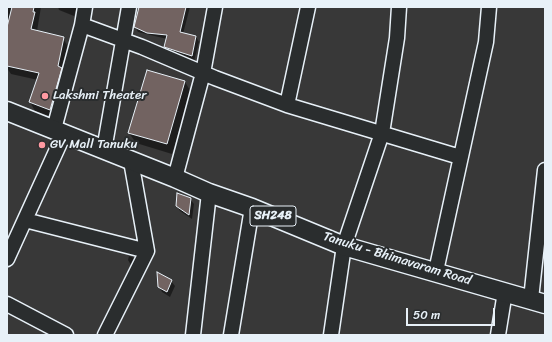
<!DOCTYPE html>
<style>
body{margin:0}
#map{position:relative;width:552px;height:342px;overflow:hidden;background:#383838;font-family:Sriracha,sans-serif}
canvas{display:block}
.frame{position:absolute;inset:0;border:8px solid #e8f1f8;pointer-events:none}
.scale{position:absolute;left:406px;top:308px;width:89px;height:18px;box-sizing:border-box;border:2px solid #e8f1f8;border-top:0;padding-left:5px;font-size:12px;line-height:14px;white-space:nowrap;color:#e8f1f8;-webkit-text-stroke:3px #2a2d2e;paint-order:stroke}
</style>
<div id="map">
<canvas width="552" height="342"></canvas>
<div class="frame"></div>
<div class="scale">50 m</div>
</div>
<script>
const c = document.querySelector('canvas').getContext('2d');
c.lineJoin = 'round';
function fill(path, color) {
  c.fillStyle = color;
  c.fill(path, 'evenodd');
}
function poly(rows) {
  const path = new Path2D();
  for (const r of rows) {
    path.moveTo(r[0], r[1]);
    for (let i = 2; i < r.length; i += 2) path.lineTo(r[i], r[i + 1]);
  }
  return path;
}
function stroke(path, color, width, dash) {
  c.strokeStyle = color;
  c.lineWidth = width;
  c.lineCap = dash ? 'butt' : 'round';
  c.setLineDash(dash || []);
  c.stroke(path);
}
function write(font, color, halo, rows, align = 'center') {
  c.font = font + ' Sriracha,sans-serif';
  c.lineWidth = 4;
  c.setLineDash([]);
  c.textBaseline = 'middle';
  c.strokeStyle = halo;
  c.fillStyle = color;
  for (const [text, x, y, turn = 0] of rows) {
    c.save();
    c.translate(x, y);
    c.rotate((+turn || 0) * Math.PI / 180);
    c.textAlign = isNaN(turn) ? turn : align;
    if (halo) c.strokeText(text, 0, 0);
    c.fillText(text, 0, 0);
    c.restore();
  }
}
fill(poly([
 [7,7,41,7,37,31,63,38,68,47,55,118,35,111,30,102,38,80,11,74,7,68],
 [58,7,77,7,74,16,59,10],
 [140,7,190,7,183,34,196,37,199,42,194,61,168,52,165,47,167,39,138,32,135,27],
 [185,82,191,92,172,154,136,143,129,133],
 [190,199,194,204,192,219,180,211,177,206],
 [129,256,134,258,137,263,136,265,131,265,128,260],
 [171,281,175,286,170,297,162,292,159,287]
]), '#0007');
const building = poly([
 [12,7,34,7,33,12,35,12,31,29,64,37,58,66,62,68,50,110,29,102,39,73,7,66,7,27,12,7],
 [139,7,186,7,180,32,196,36,192,56,164,47,167,35,147,33,134,27,139,7],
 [147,70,185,81,167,144,128,133,147,70],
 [177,193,191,198,189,215,176,206,177,193],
 [157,272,172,280,167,292,158,287,157,272]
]);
fill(building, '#726361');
stroke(building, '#e8f1f8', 1);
const minor = poly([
 [82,25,142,47,215,78,287,105,460,157],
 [287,105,308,7],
 [54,129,82,25,85,7],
 [104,150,129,7],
 [175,178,203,73,215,7],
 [25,220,147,251],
 [7,259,64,134],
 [436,271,486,42,489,7],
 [531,299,545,170],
 [7,304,66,335],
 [105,335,147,251,131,161],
 [193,335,209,193],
 [231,335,252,208],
 [331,335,344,246,382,133,397,38,399,7],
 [498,335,505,292]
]);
const major = poly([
 [7,111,175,178,209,193,252,208,344,246,545,304]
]);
stroke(minor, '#e8f1f8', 17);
stroke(major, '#e8f1f8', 21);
stroke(minor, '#2a2d2e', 14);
stroke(major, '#2a2d2e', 18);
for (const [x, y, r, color] of [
 [45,96,4,"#ff9aa2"],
 [42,145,4,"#ff9aa2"]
]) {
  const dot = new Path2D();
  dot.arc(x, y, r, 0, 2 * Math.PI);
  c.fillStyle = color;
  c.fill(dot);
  stroke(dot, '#2a2d2e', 1.5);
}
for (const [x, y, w] of [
 [273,216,46]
]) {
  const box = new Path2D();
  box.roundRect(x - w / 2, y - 10, w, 20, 3);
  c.fillStyle = '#2a2d2e';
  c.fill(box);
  stroke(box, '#e8f1f8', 1);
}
write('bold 12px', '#e8f1f8', null, [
 ["SH248",273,216]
]);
write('13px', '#e8f1f8', '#2a2d2e', [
 ["Lakshmi Theater",53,96],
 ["GV Mall Tanuku",50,145]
], 'left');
write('13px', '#e8f1f8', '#2a2d2e', [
 ["Tanuku - Bhimavaram Road",397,259,17]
]);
</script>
